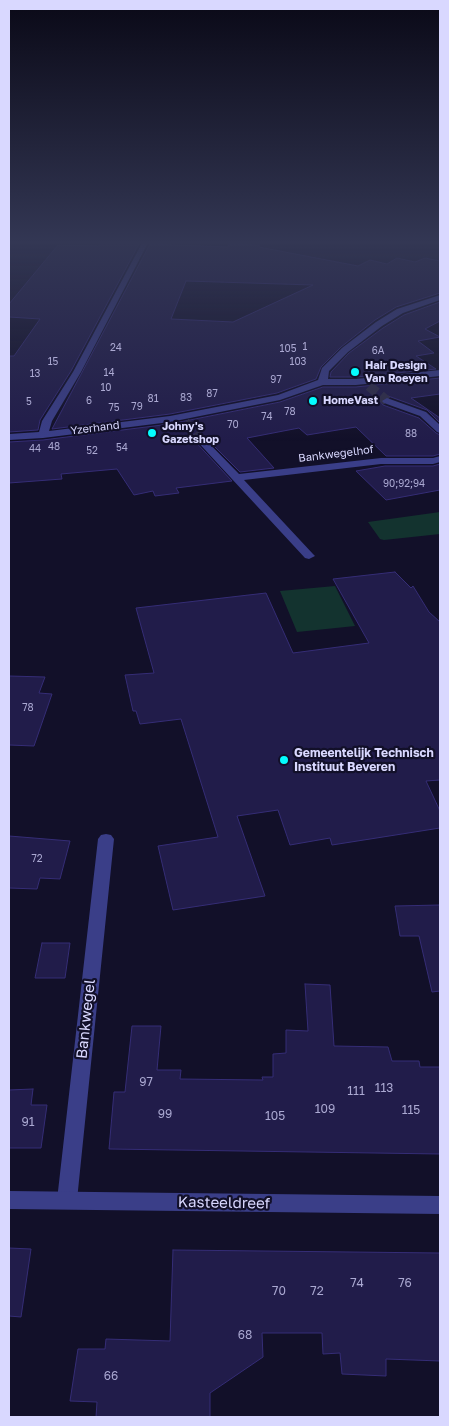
<!DOCTYPE html>
<style>
body{margin:0}
#map{position:relative;width:449px;height:1426px;overflow:hidden;background:#121029;font-family:"Golos Text",sans-serif}
canvas{display:block}
.frame{position:absolute;inset:0;border:10px solid #d9d8ff;pointer-events:none}
</style>
<div id="map">
<canvas width="449" height="1426"></canvas>
<div class="frame"></div>
</div>
<script>
const c = document.querySelector('canvas').getContext('2d');
c.lineJoin = 'round';
function fill(path, color) {
  c.fillStyle = color;
  c.fill(path, 'evenodd');
}
function poly(rows) {
  const path = new Path2D();
  for (const r of rows) {
    path.moveTo(r[0], r[1]);
    for (let i = 2; i < r.length; i += 2) path.lineTo(r[i], r[i + 1]);
  }
  return path;
}
function stroke(path, color, width, dash) {
  c.strokeStyle = color;
  c.lineWidth = width;
  c.lineCap = dash ? 'butt' : 'round';
  c.setLineDash(dash || []);
  c.stroke(path);
}
function write(font, color, halo, rows, align = 'center') {
  c.font = font + ' "Golos Text",sans-serif';
  c.lineWidth = 4.5;
  c.setLineDash([]);
  c.textBaseline = 'middle';
  c.strokeStyle = halo;
  c.fillStyle = color;
  for (const [text, x, y, turn = 0] of rows) {
    c.save();
    c.translate(x, y);
    c.rotate((+turn || 0) * Math.PI / 180);
    c.textAlign = isNaN(turn) ? turn : align;
    if (halo) c.strokeText(text, 0, 0);
    c.fillText(text, 0, 0);
    c.restore();
  }
}
fill(poly([
 [440,512,440,534,384,540,380,539,368,522],
 [335,586,355,626,297,632,280,591]
]), '#13332f');
const building = poly([
 [102,241,137,241,136,244,139,244,71,371,40,420,38,430,9,432,9,356,14,356,40,319,9,317,9,304,58,245,99,246,102,241],
 [150,244,228,247,229,244,259,245,259,247,358,266,370,260,387,264,397,258,415,262,425,258,440,261,440,293,396,307,375,320,341,347,321,367,316,379,277,393,170,414,52,429,150,244],
 [186,281,313,285,233,322,171,319,186,281],
 [440,302,440,321,425,329,440,337,418,341,434,353,416,356,436,369,356,377,330,377,331,372,349,353,383,328,404,315,440,302],
 [440,378,440,394,411,398,440,418,440,423,427,410,388,396,380,401,383,405,419,418,436,433,440,435,440,454,433,456,386,456,356,427,307,435,299,428,247,438,274,468,240,472,202,434,199,432,192,435,192,438,232,481,176,488,179,493,155,496,153,491,134,495,117,469,61,474,62,479,9,483,9,442,43,440,170,424,280,402,323,387,356,387,440,378],
 [440,464,440,490,386,500,356,471,385,466,433,466,440,464],
 [395,572,411,588,413,586,429,612,440,622,440,780,426,781,440,811,440,828,332,845,330,838,290,845,278,810,237,816,265,896,173,910,158,846,218,837,181,719,140,724,136,711,133,711,125,675,154,673,136,608,266,593,293,653,369,643,333,579,395,572],
 [9,676,45,677,39,693,52,694,34,746,9,745,9,676],
 [9,836,70,841,60,879,40,878,37,889,9,888,9,836],
 [440,905,440,991,432,992,419,936,400,936,395,906,440,905],
 [42,943,70,943,65,978,35,978,42,943],
 [305,984,330,985,334,1046,388,1047,392,1061,419,1061,420,1067,440,1067,440,1154,109,1149,114,1092,125,1092,132,1026,161,1026,157,1070,181,1070,180,1079,263,1080,262,1077,273,1077,273,1054,286,1053,286,1030,308,1031,305,984],
 [33,1089,31,1105,47,1105,41,1148,9,1148,9,1090,33,1089],
 [9,1248,31,1249,21,1317,9,1316,9,1248],
 [173,1250,440,1253,440,1361,386,1359,386,1376,342,1374,340,1353,323,1354,322,1333,262,1333,263,1357,210,1393,210,1417,96,1417,97,1402,70,1401,78,1349,105,1349,106,1339,170,1341,173,1250]
]);
fill(building, '#211c4a');
stroke(building, '#352d76', 1);
stroke(poly([
 [369,386,387,401],
 [185,422,198,437]
]), '#302e49', 10, [10, 5]);
fill(poly([
 [143,241,149,241,81,372,52,421,49,431,170,416,278,395,318,380,322,368,342,348,376,322,397,309,440,295,440,300,403,313,382,326,348,352,329,371,328,379,356,379,440,370,440,376,356,385,323,385,280,400,170,422,43,438,9,440,9,434,39,432,42,421,73,372,143,241],
 [387,398,426,412,440,425,440,433,437,432,420,416,384,403,382,401,387,398],
 [198,434,201,435,239,474,381,458,433,458,440,456,440,462,433,464,381,464,244,480,313,554,315,556,309,559,305,558,195,439,193,437,198,434],
 [106,834,111,835,114,839,77,1200,74,1207,67,1209,60,1207,57,1200,98,839,101,835,106,834]
]), '#3a3e88');
fill(poly([
 [9,1191,440,1196,440,1214,9,1209,9,1191]
]), '#3a3e88');
const sky = c.createLinearGradient(0, 0, 0, 441);
sky.addColorStop(0, '#0a0917');
sky.addColorStop(0.55, '#333754');
sky.addColorStop(1, '#33375400');
c.fillStyle = sky;
c.fillRect(0, 0, 449, 441);
for (const [x, y, r, color] of [
 [355,372,5,"#04fcff"],
 [313,401,5,"#04fcff"],
 [152,433,5,"#04fcff"],
 [284,760,5,"#04fcff"]
]) {
  const dot = new Path2D();
  dot.arc(x, y, r, 0, 2 * Math.PI);
  c.fillStyle = color;
  c.fill(dot);
  stroke(dot, '#121029', 2);
}
write('10px', '#aba9d2', null, [
 ["1",305,347],
 ["24",116,348],
 ["105",288,349],
 ["6A",378,351],
 ["15",53,362],
 ["103",298,362],
 ["14",109,373],
 ["13",35,374],
 ["97",276,380],
 ["10",106,388],
 ["87",212,394],
 ["83",186,398],
 ["81",153,399],
 ["6",89,401],
 ["5",29,402],
 ["79",137,407],
 ["75",114,408],
 ["78",290,412],
 ["74",267,417],
 ["70",233,425],
 ["88",411,434],
 ["48",54,447],
 ["54",122,448],
 ["44",35,449],
 ["52",92,451],
 ["90;92;94",404,484],
 ["78",28,708],
 ["72",37,859]
]);
write('bold 11px', '#d9d8ff', '#121029', [
 ["Hair Design",365,366],
 ["Van Roeyen",365,379],
 ["HomeVast",323,401],
 ["Johny's",162,427],
 ["Gazetshop",162,440]
], 'left');
write('11px', '#d9d8ff', '#121029', [
 ["Yzerhand",95,428,-7],
 ["Bankwegelhof",336,454,-7]
]);
write('bold 12px', '#d9d8ff', '#121029', [
 ["Gemeentelijk Technisch",294,753],
 ["Instituut Beveren",294,767]
], 'left');
write('12px', '#aba9d2', null, [
 ["97",146,1082],
 ["113",384,1088],
 ["111",356,1091],
 ["109",325,1109],
 ["115",411,1110],
 ["99",165,1114],
 ["105",275,1116],
 ["91",28,1122],
 ["74",357,1283],
 ["76",405,1283],
 ["70",279,1291],
 ["72",317,1291],
 ["68",245,1335],
 ["66",111,1376]
]);
write('15px', '#d9d8ff', '#121029', [
 ["Bankwegel",86,1019,-84],
 ["Kasteeldreef",224,1203,1]
]);
</script>
